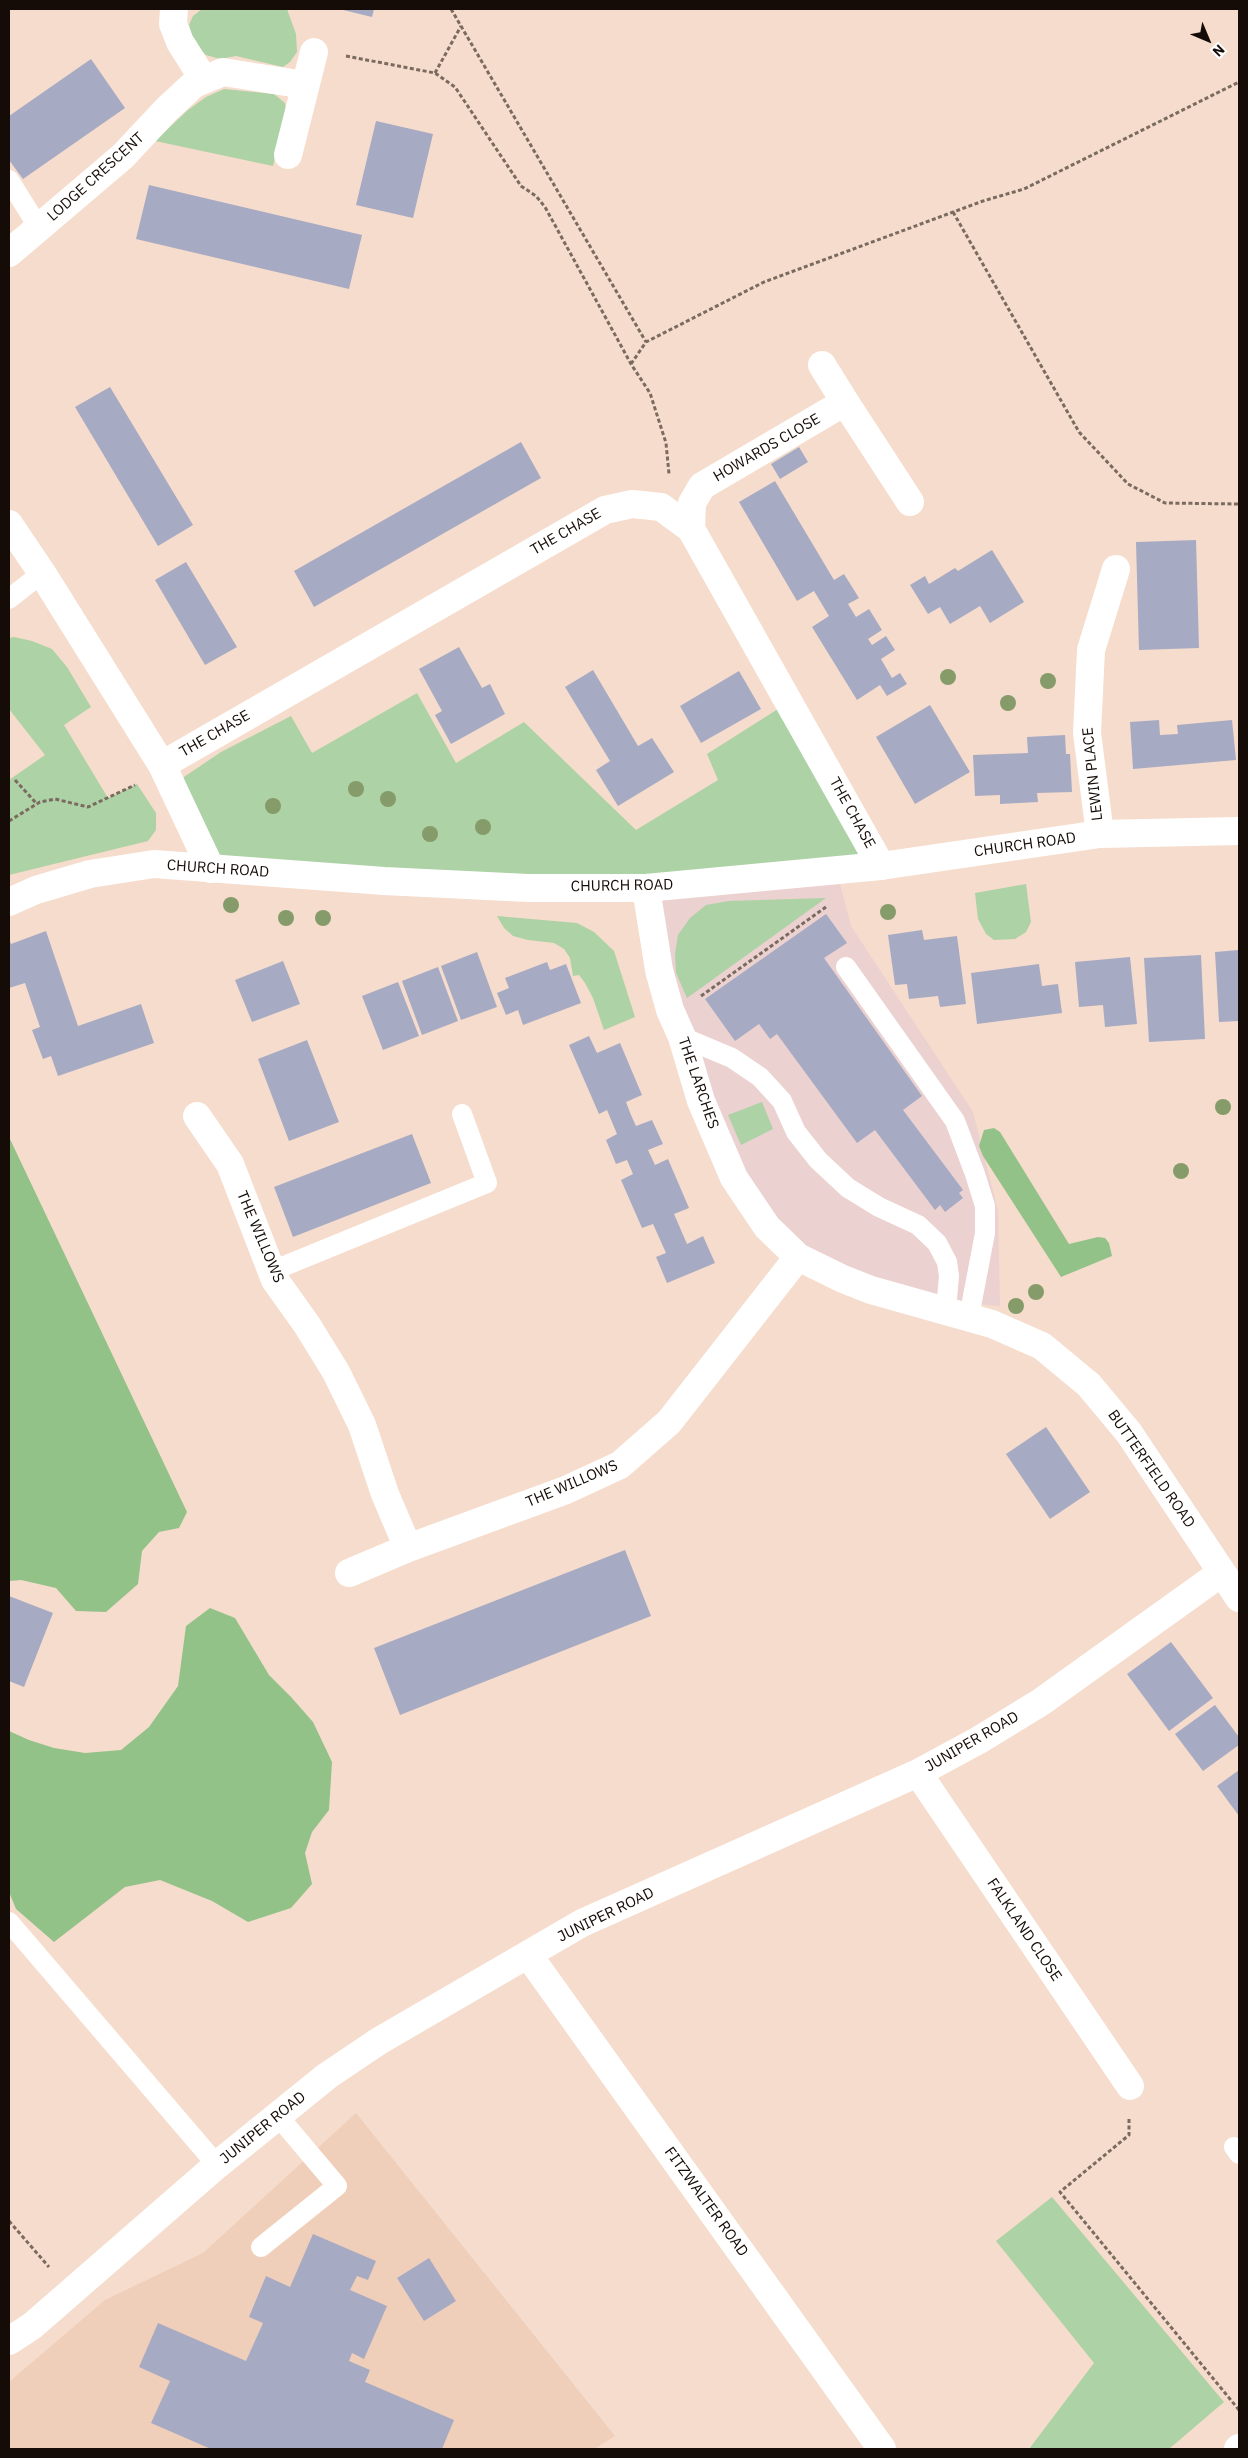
<!DOCTYPE html>
<style>
body{margin:0}
#map{position:relative;width:1248px;height:2458px;overflow:hidden;background:#f6dccc;font-family:"IBM Plex Sans",sans-serif}
canvas{display:block}
.frame{position:absolute;inset:0;border:10px solid #150c07;pointer-events:none}
.north{position:absolute;left:1183px;top:15px;width:50px;height:50px;-webkit-text-stroke:4px #fff;paint-order:stroke;rotate:135deg;font-size:14px;font-weight:700;line-height:20px;text-align:center;color:#150c07}
.north::after{content:'';display:block;margin:auto;width:18px;height:22px;background:#150c07;clip-path:polygon(50% 0,100% 100%,50% 72%,0 100%)}
</style>
<div id="map">
<canvas width="1248" height="2458"></canvas>
<div class="frame"></div>
<div class="north">N</div>
</div>
<script>
const c = document.querySelector('canvas').getContext('2d');
c.lineJoin = 'round';
function fill(path, color) {
  c.fillStyle = color;
  c.fill(path, 'evenodd');
}
function poly(rows) {
  const path = new Path2D();
  for (const r of rows) {
    path.moveTo(r[0], r[1]);
    for (let i = 2; i < r.length; i += 2) path.lineTo(r[i], r[i + 1]);
  }
  return path;
}
function stroke(path, color, width, dash) {
  c.strokeStyle = color;
  c.lineWidth = width;
  c.lineCap = dash ? 'butt' : 'round';
  c.setLineDash(dash || []);
  c.stroke(path);
}
function write(font, color, halo, rows, align = 'center') {
  c.font = font + ' "IBM Plex Sans",sans-serif';
  c.lineWidth = 5;
  c.setLineDash([]);
  c.textBaseline = 'middle';
  c.strokeStyle = halo;
  c.fillStyle = color;
  for (const [text, x, y, turn = 0] of rows) {
    c.save();
    c.translate(x, y);
    c.rotate((+turn || 0) * Math.PI / 180);
    c.textAlign = isNaN(turn) ? turn : align;
    if (halo) c.strokeText(text, 0, 0);
    c.fillText(text, 0, 0);
    c.restore();
  }
}
fill(poly([
 [840,884,851,926,973,1112,998,1211,1000,1306,940,1301,801,1251,743,1179,684,1027,659,900]
]), '#ebd1cf');
fill(poly([
 [356,2113,615,2436,594,2449,9,2449,9,2382,105,2300,203,2253]
]), '#f0cfba');
fill(poly([
 [202,9,287,9,296,34,297,52,290,62,283,67,236,56,220,59,206,55,194,44,189,25,193,16],
 [224,89,274,94,285,103,286,111,273,166,155,141,188,110,206,97],
 [14,637,32,641,52,649,67,667,91,707,64,725,108,798,137,784,156,813,156,830,148,841,9,875,9,780,45,755,9,709,9,638],
 [417,693,456,763,524,722,636,830,718,780,707,754,789,702,881,866,646,888,211,869,181,787,184,777,221,752,291,716,312,753],
 [1026,884,1031,922,1026,932,1015,939,994,940,986,934,978,919,975,893],
 [826,898,687,998,676,973,675,954,678,935,690,918,706,905,729,901],
 [497,916,577,923,594,932,614,951,635,1017,604,1030,593,998,585,983,579,975,573,976,570,958,564,949,554,943,528,940,513,936,504,928],
 [762,1102,773,1129,741,1145,728,1115],
 [1052,2197,1224,2402,1169,2449,1029,2449,1094,2363,996,2241]
]), '#add2a5');
fill(poly([
 [994,1128,1000,1132,1069,1244,1098,1237,1105,1238,1109,1243,1112,1256,1061,1277,983,1156,979,1146,984,1130],
 [9,1137,187,1512,179,1528,159,1532,142,1551,138,1584,106,1612,76,1611,56,1588,21,1580,9,1581],
 [210,1608,235,1618,269,1675,291,1697,313,1722,332,1762,329,1810,312,1832,305,1853,312,1884,291,1908,248,1922,212,1901,160,1880,125,1887,54,1942,16,1909,9,1892,9,1731,29,1740,54,1748,85,1753,121,1750,149,1727,178,1686,186,1626]
]), '#92c288');
fill(poly([
 [339,9,374,9,372,17],
 [91,59,125,108,23,179,9,160,9,116],
 [376,121,433,134,413,218,356,205],
 [149,185,362,235,349,289,136,239],
 [110,387,193,525,158,546,75,407],
 [521,442,541,478,314,607,294,571],
 [799,447,808,462,780,479,771,464],
 [775,481,834,580,844,574,859,598,848,604,856,617,869,609,882,630,868,639,872,645,886,636,895,650,881,659,892,678,900,673,907,684,887,696,880,685,857,700,812,627,829,616,814,591,797,601,739,502],
 [1196,540,1199,648,1139,650,1136,542],
 [992,550,1024,602,990,623,980,606,950,624,940,607,928,614,910,585,925,576,929,584,955,568,958,571],
 [186,562,237,647,205,665,155,580],
 [459,647,482,688,490,684,505,714,451,744,435,715,442,711,419,669],
 [593,670,638,746,652,738,674,772,618,806,596,770,610,761,565,687],
 [739,671,761,709,701,743,680,706],
 [930,705,970,772,915,804,876,737],
 [1159,720,1160,735,1178,734,1177,725,1232,720,1236,760,1133,769,1130,722],
 [1065,735,1066,754,1070,754,1072,792,1037,793,1038,802,1000,804,1000,795,975,796,973,755,1028,753,1027,737],
 [826,914,847,943,824,958,922,1096,903,1110,963,1190,959,1193,963,1198,945,1212,940,1205,935,1210,875,1130,857,1143,777,1034,770,1039,759,1024,735,1041,705,999],
 [922,930,924,940,957,936,966,1004,940,1007,938,996,909,999,907,984,895,985,888,935],
 [46,931,78,1026,141,1004,154,1043,58,1076,51,1056,43,1059,32,1030,40,1027,25,983,9,988,9,939,11,944],
 [1239,950,1239,1021,1219,1022,1215,952],
 [477,952,497,1007,461,1020,441,966],
 [1201,955,1205,1039,1149,1042,1144,958],
 [1130,957,1137,1024,1105,1027,1103,1005,1079,1007,1075,962],
 [283,961,300,1004,252,1022,235,980],
 [547,962,550,970,566,964,581,1003,523,1025,518,1010,506,1015,497,993,509,988,505,978],
 [1039,964,1042,986,1058,984,1062,1013,977,1024,971,973],
 [438,967,458,1021,422,1035,402,981],
 [398,982,419,1036,383,1050,362,996],
 [589,1036,597,1053,620,1043,642,1095,626,1102,631,1115,636,1126,652,1120,663,1144,648,1150,655,1165,668,1159,689,1208,674,1214,687,1244,703,1236,715,1263,667,1283,656,1257,666,1253,653,1224,642,1228,621,1180,633,1174,627,1160,616,1164,606,1140,617,1134,607,1110,599,1114,569,1045],
 [307,1040,339,1122,289,1141,258,1059],
 [412,1134,431,1183,293,1237,274,1187],
 [1046,1427,1090,1492,1050,1519,1006,1454],
 [625,1550,651,1616,400,1715,374,1648],
 [9,1596,53,1613,24,1687,9,1681],
 [1171,1642,1213,1698,1169,1731,1127,1674],
 [1215,1705,1239,1737,1239,1745,1203,1771,1175,1734],
 [1239,1770,1239,1816,1217,1786],
 [313,2234,376,2261,368,2280,357,2276,350,2290,387,2306,364,2359,352,2353,349,2361,370,2370,365,2382,454,2420,442,2449,211,2449,151,2423,170,2381,139,2367,158,2323,246,2361,263,2323,249,2317,266,2276,290,2287],
 [429,2258,456,2301,424,2321,397,2278]
]), '#a7aac3');
stroke(poly([
 [451,9,646,342],
 [346,56,435,73,455,87,521,186,536,196,545,207,631,364,650,393,666,443,669,474],
 [435,73,461,26],
 [953,212,1079,432,1128,484,1165,503,1239,504],
 [631,364,646,342,764,282,983,201,1024,189,1239,82],
 [15,780,37,804],
 [9,821,40,802,55,799,88,807,135,785],
 [701,996,826,907],
 [1129,2119,1129,2135,1060,2192,1239,2410],
 [9,2221,49,2267]
]), '#7a6a60', 3, [4, 2.5]);
stroke(poly([
 [9,180,39,228],
 [9,599,42,573],
 [846,967,955,1121,975,1174,985,1206,985,1233,969,1317],
 [682,1037,732,1058,760,1077,782,1101,796,1132,818,1160,848,1188,879,1207,918,1225,937,1243,947,1262,949,1276,946,1310],
 [272,1271,487,1183,462,1114],
 [9,1922,217,2165],
 [1234,2147,1239,2154],
 [261,2247,337,2186,278,2116]
]), '#fff', 20);
stroke(poly([
 [174,9,173,24,180,42,204,80],
 [288,155,314,52],
 [9,253,123,156,166,110,194,84,223,72,305,85],
 [822,365,845,402],
 [9,524,42,573,162,765,605,510,632,504,661,507,691,529,881,866],
 [691,529,692,503,702,486,845,402,910,502],
 [162,765,211,869],
 [1100,834,1087,733,1091,650,1116,569],
 [646,888,659,970,670,1010,682,1037,701,1101,734,1178,767,1227,798,1257,843,1279,871,1290,992,1324,1042,1346,1089,1385,1129,1433,1239,1598],
 [197,1116,230,1164,275,1280,307,1325,336,1372,362,1425,385,1494,408,1548,566,1490,620,1465,669,1422,798,1257],
 [349,1573,408,1548],
 [918,1773,1130,2086],
 [529,1956,882,2449],
 [9,2341,32,2326,217,2165,327,2076,379,2041,582,1923,918,1773,979,1740,1041,1702,1221,1573],
 [1238,2449,1239,2448]
]), '#fff', 28);
stroke(poly([
 [9,902,36,890,90,874,154,864,384,881,528,888,646,888,881,866,1100,834,1239,831]
]), '#fff', 28);
c.fillStyle = '#859b69';
for (const [x, y] of [
 [948,677],
 [1048,681],
 [1008,703],
 [356,789],
 [388,799],
 [273,806],
 [483,827],
 [430,834],
 [231,905],
 [888,912],
 [286,918],
 [323,918],
 [1223,1107],
 [1181,1171],
 [1036,1292],
 [1016,1306]
]) {
  c.beginPath();
  c.arc(x, y, 8, 0, 2 * Math.PI);
  c.fill();
}
write('15px', '#150c07', '#fff', [
 ["LODGE CRESCENT",96,177,-42],
 ["HOWARDS CLOSE",767,448,-30],
 ["THE CHASE",566,532,-30],
 ["THE CHASE",215,734,-30],
 ["LEWIN PLACE",1093,774,-96],
 ["THE CHASE",852,813,61],
 ["CHURCH ROAD",1025,845,-8],
 ["CHURCH ROAD",218,869,4],
 ["CHURCH ROAD",622,886,-1],
 ["THE LARCHES",698,1083,71],
 ["THE WILLOWS",260,1237,67],
 ["BUTTERFIELD ROAD",1151,1469,55],
 ["THE WILLOWS",572,1484,-23],
 ["JUNIPER ROAD",972,1742,-30],
 ["JUNIPER ROAD",606,1915,-26],
 ["FALKLAND CLOSE",1024,1930,56],
 ["JUNIPER ROAD",263,2128,-39],
 ["FITZWALTER ROAD",706,2202,54]
]);
</script>
